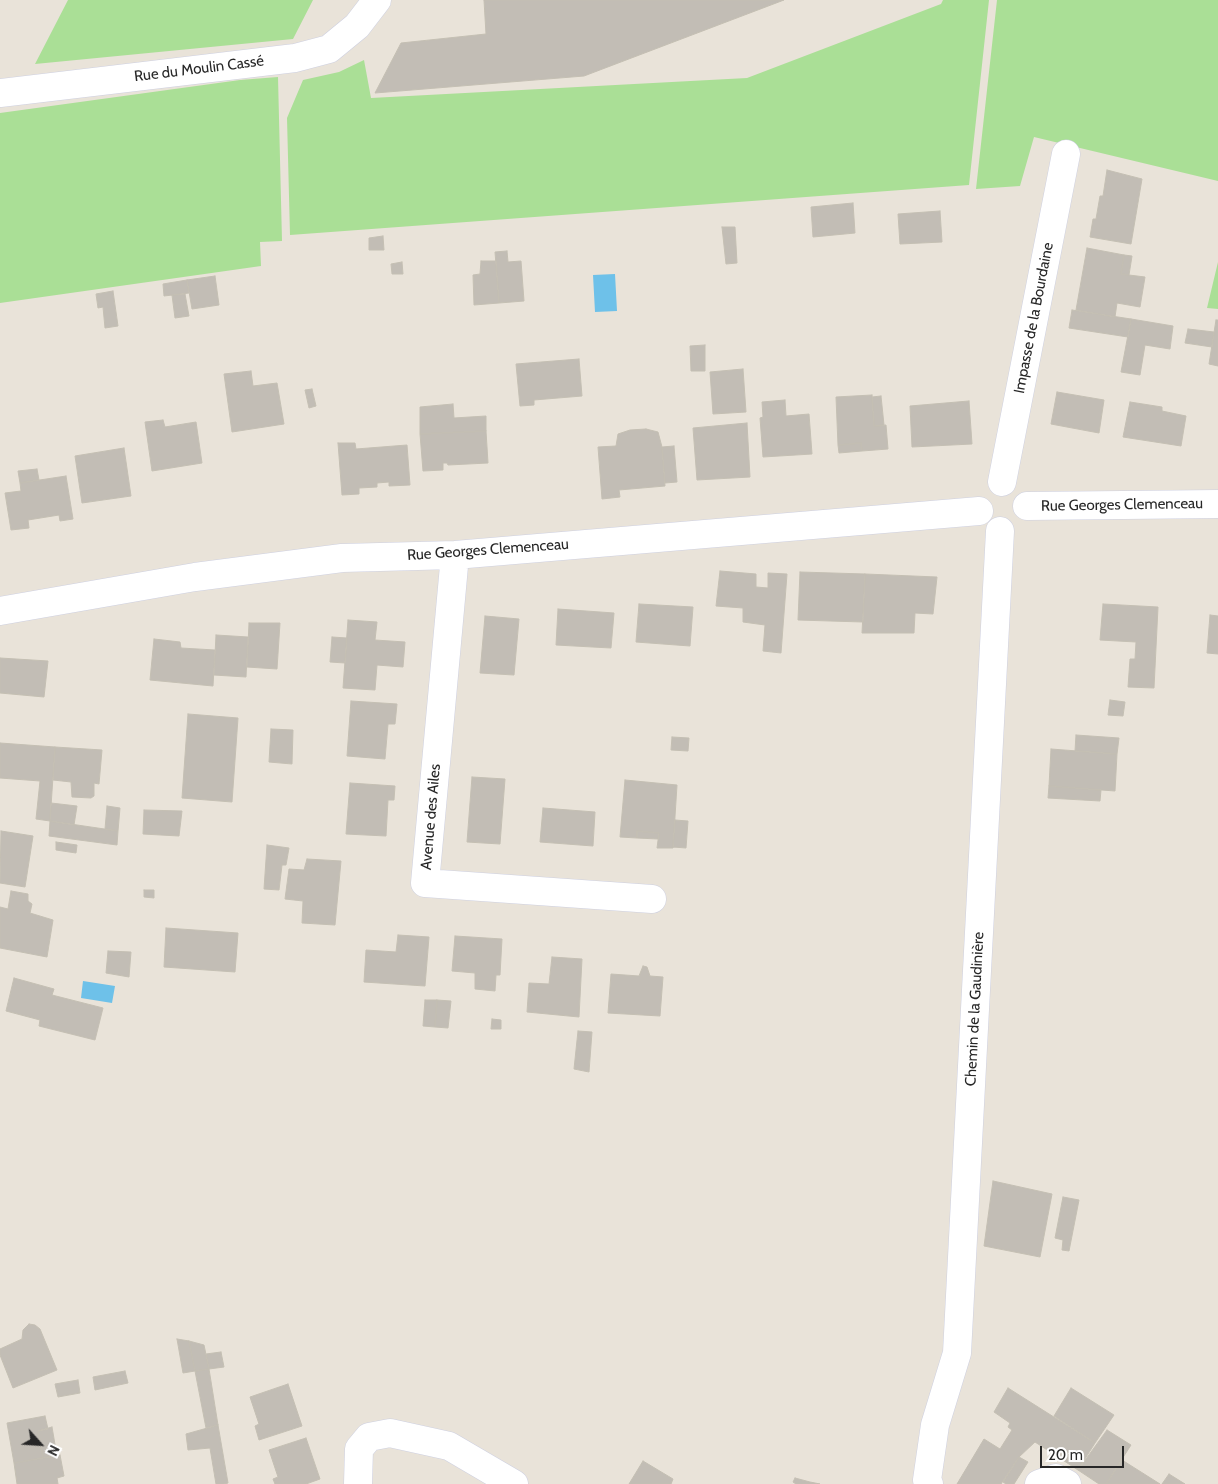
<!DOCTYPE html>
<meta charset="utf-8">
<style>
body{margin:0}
#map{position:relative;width:1218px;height:1484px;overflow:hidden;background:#e9e3d9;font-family:Cabin,sans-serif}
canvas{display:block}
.north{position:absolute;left:15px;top:1419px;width:50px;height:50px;-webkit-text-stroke:4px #fff;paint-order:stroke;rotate:116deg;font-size:14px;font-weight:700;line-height:20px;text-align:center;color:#272727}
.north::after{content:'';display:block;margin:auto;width:18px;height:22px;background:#272727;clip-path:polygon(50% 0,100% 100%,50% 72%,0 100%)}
.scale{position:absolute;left:1040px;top:1446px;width:84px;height:22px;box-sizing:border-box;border:2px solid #272727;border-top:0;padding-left:6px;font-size:15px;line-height:18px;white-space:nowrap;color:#272727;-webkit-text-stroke:4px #fff;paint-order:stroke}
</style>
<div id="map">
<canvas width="1218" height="1484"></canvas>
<div class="north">N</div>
<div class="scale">20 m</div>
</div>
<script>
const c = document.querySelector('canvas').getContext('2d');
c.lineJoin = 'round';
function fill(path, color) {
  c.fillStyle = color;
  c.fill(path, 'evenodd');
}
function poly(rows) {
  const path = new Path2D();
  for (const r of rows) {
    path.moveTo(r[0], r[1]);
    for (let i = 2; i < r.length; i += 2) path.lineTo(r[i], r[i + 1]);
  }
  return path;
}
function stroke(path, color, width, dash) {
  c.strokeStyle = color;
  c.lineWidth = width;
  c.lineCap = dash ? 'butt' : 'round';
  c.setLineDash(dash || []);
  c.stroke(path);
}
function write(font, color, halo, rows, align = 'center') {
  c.font = font + ' Cabin,sans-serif';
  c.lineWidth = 4;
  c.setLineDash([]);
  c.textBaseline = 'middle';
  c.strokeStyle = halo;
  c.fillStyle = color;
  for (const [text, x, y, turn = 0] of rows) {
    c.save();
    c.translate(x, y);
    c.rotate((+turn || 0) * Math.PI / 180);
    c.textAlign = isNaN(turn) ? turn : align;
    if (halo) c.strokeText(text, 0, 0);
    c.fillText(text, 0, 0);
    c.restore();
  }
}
fill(poly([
 [68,0,313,0,293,39,35,64],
 [943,0,989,0,969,185,290,235,287,118,303,80,339,72,364,60,371,98,747,78,941,4],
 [997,0,1218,0,1218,181,1034,137,1020,186,976,189],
 [278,77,282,241,260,242,261,266,0,303,0,113,240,80],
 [1218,262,1218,309,1207,308]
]), '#aadf96');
fill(poly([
 [615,274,617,311,595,312,593,275],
 [83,981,115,986,112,1003,81,998]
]), '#6ec1e9');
const building = poly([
 [484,0,784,0,584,76,375,93,401,43,486,34,484,0],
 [1107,170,1142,179,1131,244,1090,237,1093,219,1096,219,1100,196,1103,196,1107,170],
 [853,203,855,233,813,237,811,207,853,203],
 [940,211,942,242,900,244,898,214,940,211],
 [722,227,735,227,737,263,726,264,722,227],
 [383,236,384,250,369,250,369,238,383,236],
 [1087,248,1124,255,1121,274,1145,277,1140,307,1117,303,1115,317,1076,310,1087,248],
 [507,251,508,262,521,261,524,301,499,303,495,252,507,251],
 [1124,255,1132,256,1129,275,1121,274,1124,255],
 [481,261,496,261,499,303,474,305,473,275,480,274,481,261],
 [402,262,403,274,392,274,391,264,402,262],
 [215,276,219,305,192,309,187,280,215,276],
 [187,280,189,293,164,296,163,284,187,280],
 [113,291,118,326,105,328,103,307,98,308,96,294,113,291],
 [185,294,189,316,175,318,172,295,185,294],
 [1072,310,1131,319,1128,337,1069,328,1072,310],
 [1131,319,1173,326,1170,349,1145,345,1140,375,1121,372,1131,319],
 [1216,320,1218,320,1218,366,1209,364,1216,320],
 [1188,329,1214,332,1212,347,1185,343,1188,329],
 [705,345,705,371,691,371,690,346,705,345],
 [579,359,582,396,534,400,534,405,520,406,516,364,579,359],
 [743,369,746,412,713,414,710,372,743,369],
 [251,371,253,386,277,383,284,424,232,432,224,374,251,371],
 [312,389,316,406,309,408,305,390,312,389],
 [1057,392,1104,400,1099,433,1051,424,1057,392],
 [872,395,874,426,886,425,888,449,862,451,861,443,838,445,836,397,872,395],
 [881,396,884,425,874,426,872,397,881,396],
 [785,400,786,416,809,414,812,454,763,457,760,418,763,417,762,402,785,400],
 [969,401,972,444,912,447,910,406,969,401],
 [1130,402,1162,407,1162,411,1186,416,1181,446,1123,437,1130,402],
 [453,404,454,418,486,416,486,431,420,434,420,407,453,404],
 [163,420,165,427,196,422,202,463,152,471,145,422,163,420],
 [747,423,750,477,697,480,693,428,747,423],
 [646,429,658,432,662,447,665,486,619,490,620,497,602,499,598,447,616,446,618,434,630,430,646,429],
 [486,431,488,463,448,465,447,463,443,463,443,470,423,471,420,434,486,431],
 [338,443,355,443,356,449,407,445,410,485,389,486,389,482,377,483,377,487,359,488,359,494,342,495,338,443],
 [861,443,862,451,839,453,838,445,861,443],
 [674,446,677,482,665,483,662,447,674,446],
 [124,448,131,496,82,503,75,456,124,448],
 [37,469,39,480,20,483,18,471,37,469],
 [66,476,73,519,60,521,59,515,28,520,29,528,11,530,5,493,21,491,20,483,66,476],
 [720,571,756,574,756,587,768,588,768,573,787,574,781,653,763,651,765,625,743,622,743,608,716,606,720,571],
 [800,572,865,574,863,622,798,620,800,572],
 [865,574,937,577,933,614,915,613,914,633,862,633,865,574],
 [639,604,693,607,690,646,636,642,639,604],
 [1103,604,1158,607,1154,688,1128,687,1130,659,1135,659,1136,642,1100,640,1103,604],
 [558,609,614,613,611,648,556,645,558,609],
 [1210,615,1218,616,1218,654,1207,653,1210,615],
 [485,616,519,619,514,675,480,673,485,616],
 [348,620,377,622,375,640,405,642,403,667,377,665,375,690,343,688,348,620],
 [249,623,280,623,277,669,247,667,249,623],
 [216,635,248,637,246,677,214,675,216,635],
 [332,637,347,638,345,663,330,662,332,637],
 [154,639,180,642,181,648,215,650,213,686,150,680,154,639],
 [0,658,48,661,44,697,0,693,0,658],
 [1110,700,1125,702,1123,716,1108,715,1110,700],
 [351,701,397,704,395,724,388,724,385,759,347,756,351,701],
 [188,714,238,718,232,802,182,798,188,714],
 [271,729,293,730,292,764,269,762,271,729],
 [1076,735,1119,738,1117,754,1075,751,1076,735],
 [672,737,689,738,688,751,671,750,672,737],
 [0,743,55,747,50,821,36,819,40,781,0,778,0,743],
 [55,747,102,750,99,784,94,783,94,796,91,798,72,797,71,782,53,780,55,747],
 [1051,749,1117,754,1115,791,1049,786,1051,749],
 [472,777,505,779,500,844,467,842,472,777],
 [625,780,677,785,673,848,657,848,659,833,637,831,637,838,620,837,625,780],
 [350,783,395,786,394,800,388,800,386,836,346,834,350,783],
 [1049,786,1101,790,1100,801,1048,798,1049,786],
 [51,803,77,806,74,825,50,821,51,803],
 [107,806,120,808,118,831,105,829,107,806],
 [543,808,595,812,593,846,540,842,543,808],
 [144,810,182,811,179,836,143,834,144,810],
 [675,820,688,821,686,848,673,847,675,820],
 [50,821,118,831,117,845,49,836,50,821],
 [1,831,33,836,25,887,0,883,1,831],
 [637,831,659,833,658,839,637,838,637,831],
 [56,842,77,845,76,853,56,850,56,842],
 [267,845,289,848,286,865,282,865,279,890,264,889,267,845],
 [307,859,341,861,335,925,302,923,303,901,285,899,289,869,304,870,307,859],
 [144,890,154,890,154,898,144,897,144,890],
 [11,891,28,894,28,901,32,904,30,913,53,920,47,957,0,948,0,907,8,909,11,891],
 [166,928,238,933,235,972,164,967,166,928],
 [398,935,429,937,425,986,364,982,366,950,396,952,398,935],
 [455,936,502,939,500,975,496,975,495,991,475,989,475,973,452,971,455,936],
 [108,951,131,952,129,977,106,973,108,951],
 [552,957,582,959,579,1017,527,1012,529,983,549,984,552,957],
 [643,966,647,967,650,976,663,977,660,1016,608,1013,611,974,639,976,643,966],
 [14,978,54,989,52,995,103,1008,95,1040,39,1026,40,1020,6,1011,14,978],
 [425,1000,437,1000,435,1027,423,1026,425,1000],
 [437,1000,451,1001,448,1028,435,1027,437,1000],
 [492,1019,501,1020,501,1029,491,1029,492,1019],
 [578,1031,592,1032,589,1072,574,1069,578,1031],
 [993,1181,1052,1194,1040,1257,984,1246,993,1181],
 [1063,1197,1079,1200,1069,1251,1062,1250,1063,1240,1055,1238,1063,1197],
 [29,1324,35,1325,40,1329,57,1370,13,1388,0,1355,0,1349,22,1339,23,1330,29,1324],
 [177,1339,189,1341,195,1371,183,1373,177,1339],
 [189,1341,204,1345,209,1369,195,1371,189,1341],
 [221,1352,224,1367,209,1369,206,1354,221,1352],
 [209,1369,218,1425,206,1428,195,1371,209,1369],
 [125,1371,128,1383,95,1390,93,1377,125,1371],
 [78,1380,80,1393,58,1397,55,1384,78,1380],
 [288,1384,302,1426,259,1440,255,1426,259,1424,250,1397,288,1384],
 [1008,1388,1095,1443,1078,1470,1035,1442,1019,1457,1001,1484,957,1484,984,1439,1000,1449,1012,1430,1008,1427,1010,1423,994,1412,1008,1388],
 [1071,1388,1114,1415,1095,1443,1054,1416,1071,1388],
 [45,1416,48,1429,38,1431,43,1458,14,1463,7,1423,45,1416],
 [218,1425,228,1483,224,1484,216,1484,210,1448,188,1450,186,1434,218,1425],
 [52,1427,57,1456,43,1458,38,1431,52,1427],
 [1107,1430,1131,1445,1106,1484,1099,1484,1078,1470,1107,1430],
 [306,1438,320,1479,306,1484,275,1484,273,1479,278,1477,269,1450,306,1438],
 [60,1455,64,1476,57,1478,58,1484,17,1484,14,1463,60,1455],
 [1019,1457,1028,1462,1014,1484,1006,1484,1003,1482,1019,1457],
 [1122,1460,1160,1484,1106,1484,1122,1460],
 [643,1461,673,1479,671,1484,629,1484,643,1461],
 [1169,1474,1185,1484,1162,1484,1169,1474],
 [795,1478,810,1482,820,1484,796,1484,793,1482,795,1478]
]);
fill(building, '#c2bdb5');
stroke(building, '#c4bfb3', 1);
const minor = poly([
 [0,93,295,58,329,49,357,26,377,0],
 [1002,482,1066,154],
 [1027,506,1218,504],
 [455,555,425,883,652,899],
 [0,611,195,577,342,558,455,555,979,511],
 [358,1484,359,1449,369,1437,390,1433,449,1446,514,1484],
 [929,1484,927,1480,935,1425,957,1353,1000,531],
 [1039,1484,1056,1478,1067,1484]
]);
stroke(minor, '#ced0e0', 29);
stroke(minor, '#fff', 28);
write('15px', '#272727', '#fff', [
 ["Rue du Moulin Cassé",199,69,-7],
 ["Impasse de la Bourdaine",1034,318,-79],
 ["Rue Georges Clemenceau",1122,505,-1],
 ["Rue Georges Clemenceau",488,550,-4],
 ["Avenue des Ailes",431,817,-85],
 ["Chemin de la Gaudinière",975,1009,-87]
]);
</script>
